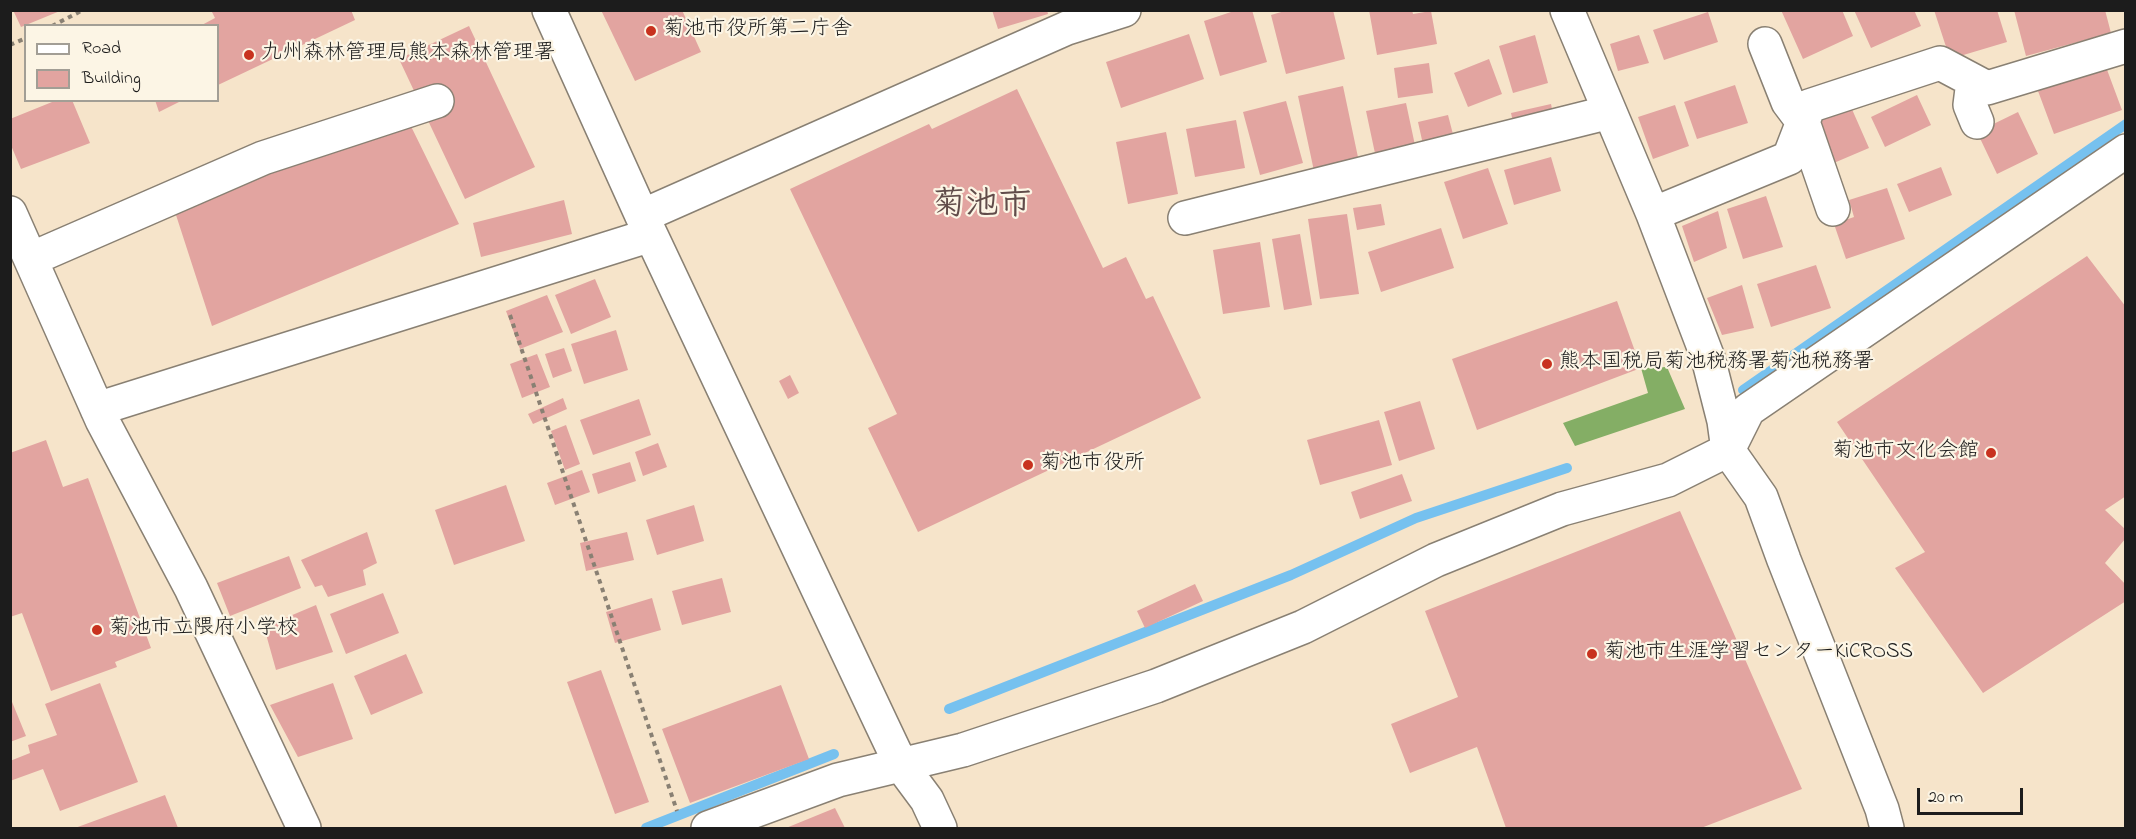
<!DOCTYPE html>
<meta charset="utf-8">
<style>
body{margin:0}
#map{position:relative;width:2136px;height:839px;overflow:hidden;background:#f6e4ca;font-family:"Indie Flower",sans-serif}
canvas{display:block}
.frame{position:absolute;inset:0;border:12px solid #1c1c1c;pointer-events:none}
.legend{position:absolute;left:24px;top:24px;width:195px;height:78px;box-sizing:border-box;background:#fcf5e5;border:2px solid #a29e95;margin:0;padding:8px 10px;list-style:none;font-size:18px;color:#1c1c1c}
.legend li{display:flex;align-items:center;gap:12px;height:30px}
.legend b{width:30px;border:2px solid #a29e95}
.scale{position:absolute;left:1917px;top:788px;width:106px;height:27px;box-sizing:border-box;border:3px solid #1c1c1c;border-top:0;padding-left:8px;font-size:18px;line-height:21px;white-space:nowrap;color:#1c1c1c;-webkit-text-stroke:4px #fcf5e5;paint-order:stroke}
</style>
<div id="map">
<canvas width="2136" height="839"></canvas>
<div class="frame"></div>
<ul class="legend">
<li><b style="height:8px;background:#fff"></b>Road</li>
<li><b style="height:16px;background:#e2a4a0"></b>Building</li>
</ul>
<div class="scale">20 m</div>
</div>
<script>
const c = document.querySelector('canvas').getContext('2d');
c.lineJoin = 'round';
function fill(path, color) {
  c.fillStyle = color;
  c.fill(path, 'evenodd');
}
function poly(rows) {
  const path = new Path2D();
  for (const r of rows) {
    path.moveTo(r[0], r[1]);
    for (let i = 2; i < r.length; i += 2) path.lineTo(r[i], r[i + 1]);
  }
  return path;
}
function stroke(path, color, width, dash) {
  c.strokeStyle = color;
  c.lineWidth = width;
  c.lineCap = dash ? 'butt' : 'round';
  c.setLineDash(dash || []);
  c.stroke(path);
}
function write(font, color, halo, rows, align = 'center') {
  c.font = font + ' "Indie Flower","Klee One",sans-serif';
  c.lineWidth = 4.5;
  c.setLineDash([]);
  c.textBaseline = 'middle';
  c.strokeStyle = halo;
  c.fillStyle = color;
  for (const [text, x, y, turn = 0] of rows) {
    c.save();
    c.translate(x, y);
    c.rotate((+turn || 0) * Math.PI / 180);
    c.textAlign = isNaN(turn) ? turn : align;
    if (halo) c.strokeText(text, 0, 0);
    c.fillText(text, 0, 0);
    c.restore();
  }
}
fill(poly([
 [1667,367,1685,409,1575,446,1563,423,1648,393,1641,368]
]), '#84ae65');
stroke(poly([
 [1743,390,2126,124],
 [949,709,1291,575,1416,518,1567,468],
 [646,828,834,754]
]), '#76c1ef', 10);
fill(poly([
 [13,10,60,10,60,11,21,27],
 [211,10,351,10,355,20,218,85,218,26,200,26,215,18],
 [601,10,682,10,701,52,635,81],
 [992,10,1047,10,1048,14,998,29],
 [1237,10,1252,10,1267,62,1220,76,1204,21],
 [1288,10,1333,10,1345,59,1286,74,1271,15],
 [1369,10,1412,10,1413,14,1431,11,1437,44,1377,55],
 [1781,10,1842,10,1853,36,1803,59],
 [1854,10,1914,10,1921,26,1871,48],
 [1934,10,1997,10,2007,42,1950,59],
 [2014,10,2105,10,2111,33,2026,56],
 [1708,12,1718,42,1664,60,1653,30],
 [469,26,535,167,465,199,399,59],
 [1189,34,1204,79,1121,108,1106,62],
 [1535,35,1548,83,1513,93,1499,46],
 [1639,35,1649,63,1618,71,1610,44],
 [1489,59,1502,94,1468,107,1454,73],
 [1429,63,1433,93,1398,98,1394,68],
 [2106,67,2122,110,2054,134,2038,91],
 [1735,85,1748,123,1697,139,1684,102],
 [1343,86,1359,162,1314,171,1298,96],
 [1017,89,1103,268,1126,257,1146,299,1153,296,1201,398,918,532,868,428,897,414,790,189,929,124,932,129],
 [1917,95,1931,125,1885,147,1871,117],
 [57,100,72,100,90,143,21,169,10,143,10,119],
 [155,100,183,100,159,112],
 [1286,101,1303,163,1260,175,1243,112],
 [1406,103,1416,150,1376,158,1366,111],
 [1551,104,1558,137,1518,145,1511,113],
 [1675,105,1689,146,1653,159,1638,117],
 [1851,107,1869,148,1822,168,1803,128],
 [403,110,459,224,212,326,176,215],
 [2018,112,2038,154,1997,174,1977,132],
 [1448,115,1455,142,1424,149,1418,122],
 [1236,120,1245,168,1195,177,1186,129],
 [1166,132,1178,194,1128,204,1116,142],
 [1551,157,1561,191,1514,205,1504,170],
 [1941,167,1952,195,1909,212,1897,184],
 [1488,168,1508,224,1463,239,1444,182],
 [1887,188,1905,239,1846,259,1834,224,1854,217,1849,200],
 [1766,196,1783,247,1743,259,1727,209],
 [564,200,572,234,481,257,473,223],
 [1381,204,1385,225,1357,230,1353,208],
 [1718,211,1727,248,1694,262,1682,226],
 [1347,214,1359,294,1320,299,1308,219],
 [1441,228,1454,268,1381,292,1368,252],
 [1300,234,1312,305,1284,310,1272,239],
 [1260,242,1270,307,1223,314,1213,250],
 [2087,256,2126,307,2126,496,2105,510,2126,530,2126,538,2105,563,2126,585,2126,601,1983,693,1895,568,1925,552,1837,422],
 [1816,265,1831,308,1771,327,1757,284],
 [595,279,611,317,571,334,555,295],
 [1742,285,1754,328,1722,335,1707,298],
 [547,295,563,332,520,349,506,311],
 [1617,301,1641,368,1477,430,1452,359],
 [616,330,628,370,584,384,571,344],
 [564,348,572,371,553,378,545,354],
 [537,354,550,387,522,398,510,364],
 [790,375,799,393,788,399,779,381],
 [563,398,567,409,533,424,528,414],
 [639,399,651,435,593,455,580,420],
 [1420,401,1435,449,1399,461,1384,412],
 [1379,420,1392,465,1320,485,1307,440],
 [566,425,580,464,565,470,551,431],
 [46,440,63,487,88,478,151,648,115,662,117,667,51,691,22,613,10,617,10,453],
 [658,443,667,467,643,476,635,452],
 [630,462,636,481,598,494,592,474],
 [582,470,590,492,555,505,547,483],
 [1402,474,1412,501,1360,519,1351,492],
 [506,485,525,541,454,565,435,510],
 [694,505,704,541,657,555,646,520],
 [1680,511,1802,789,1701,828,1506,828,1477,747,1410,773,1391,724,1458,697,1425,611],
 [367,532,377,563,363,570,366,585,328,597,322,585,315,587,301,560],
 [627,532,634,560,586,571,580,543],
 [289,556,301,588,230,616,217,583],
 [722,578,731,612,682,625,672,591],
 [1195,584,1203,601,1145,628,1137,611],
 [383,593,399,633,346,654,330,614],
 [652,598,661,630,615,643,606,612],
 [316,605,333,652,276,670,264,627],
 [406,654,423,693,371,715,354,676],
 [601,670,649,802,615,814,567,682],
 [100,683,138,782,60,811,43,769,10,781,10,761,30,753,28,745,57,735,45,704],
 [333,683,353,739,298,757,270,705],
 [781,685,809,759,690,803,662,729],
 [10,697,26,736,10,742],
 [165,795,178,828,75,828],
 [835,808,845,828,786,828]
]), '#e2a4a0');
const minor = poly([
 [549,10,642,216,882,725,901,765,927,800,940,828],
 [1567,10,1653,214,1708,358,1724,421,1728,450,1761,497,1784,560,1882,809,1887,828],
 [1765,44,1788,102,1803,122,1833,209],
 [1973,81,1970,105,1977,122],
 [10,213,102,420,191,588,304,828],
 [1653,214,1789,158,1809,106,1940,63,1987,88,2126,46],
 [642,216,1067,28,1124,10],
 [1185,218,1610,112],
 [31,259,263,158,437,101],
 [97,409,651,235],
 [708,828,838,780,963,750,1156,686,1303,627,1436,560,1562,509,1668,480,1728,450,1748,410,2126,151]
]);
stroke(minor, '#898073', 36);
stroke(poly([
 [52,26,83,10],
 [10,45,26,38],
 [510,315,677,811]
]), '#898073', 4, [4.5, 4.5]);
stroke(minor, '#fff', 33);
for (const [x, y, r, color] of [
 [651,31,6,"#c8321e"],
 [249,55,6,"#c8321e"],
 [1547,364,6,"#c8321e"],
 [1991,453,6,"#c8321e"],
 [1028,465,6,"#c8321e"],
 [97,630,6,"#c8321e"],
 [1592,654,6,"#c8321e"]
]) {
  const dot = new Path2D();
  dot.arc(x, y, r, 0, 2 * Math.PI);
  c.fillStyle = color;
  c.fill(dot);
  stroke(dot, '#fcf5e5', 2);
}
write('21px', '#1c1c1c', '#fcf5e5', [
 ["菊池市役所第二庁舎",663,31],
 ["九州森林管理局熊本森林管理署",261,55],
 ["熊本国税局菊池税務署菊池税務署",1559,364],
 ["菊池市文化会館",1979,453,"right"],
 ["菊池市役所",1040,465],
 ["菊池市立隈府小学校",109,630],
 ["菊池市生涯学習センターKiCROSS",1604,654]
], 'left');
write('bold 33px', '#614c4a', '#fcf5e5', [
 ["菊池市",982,208]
]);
</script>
